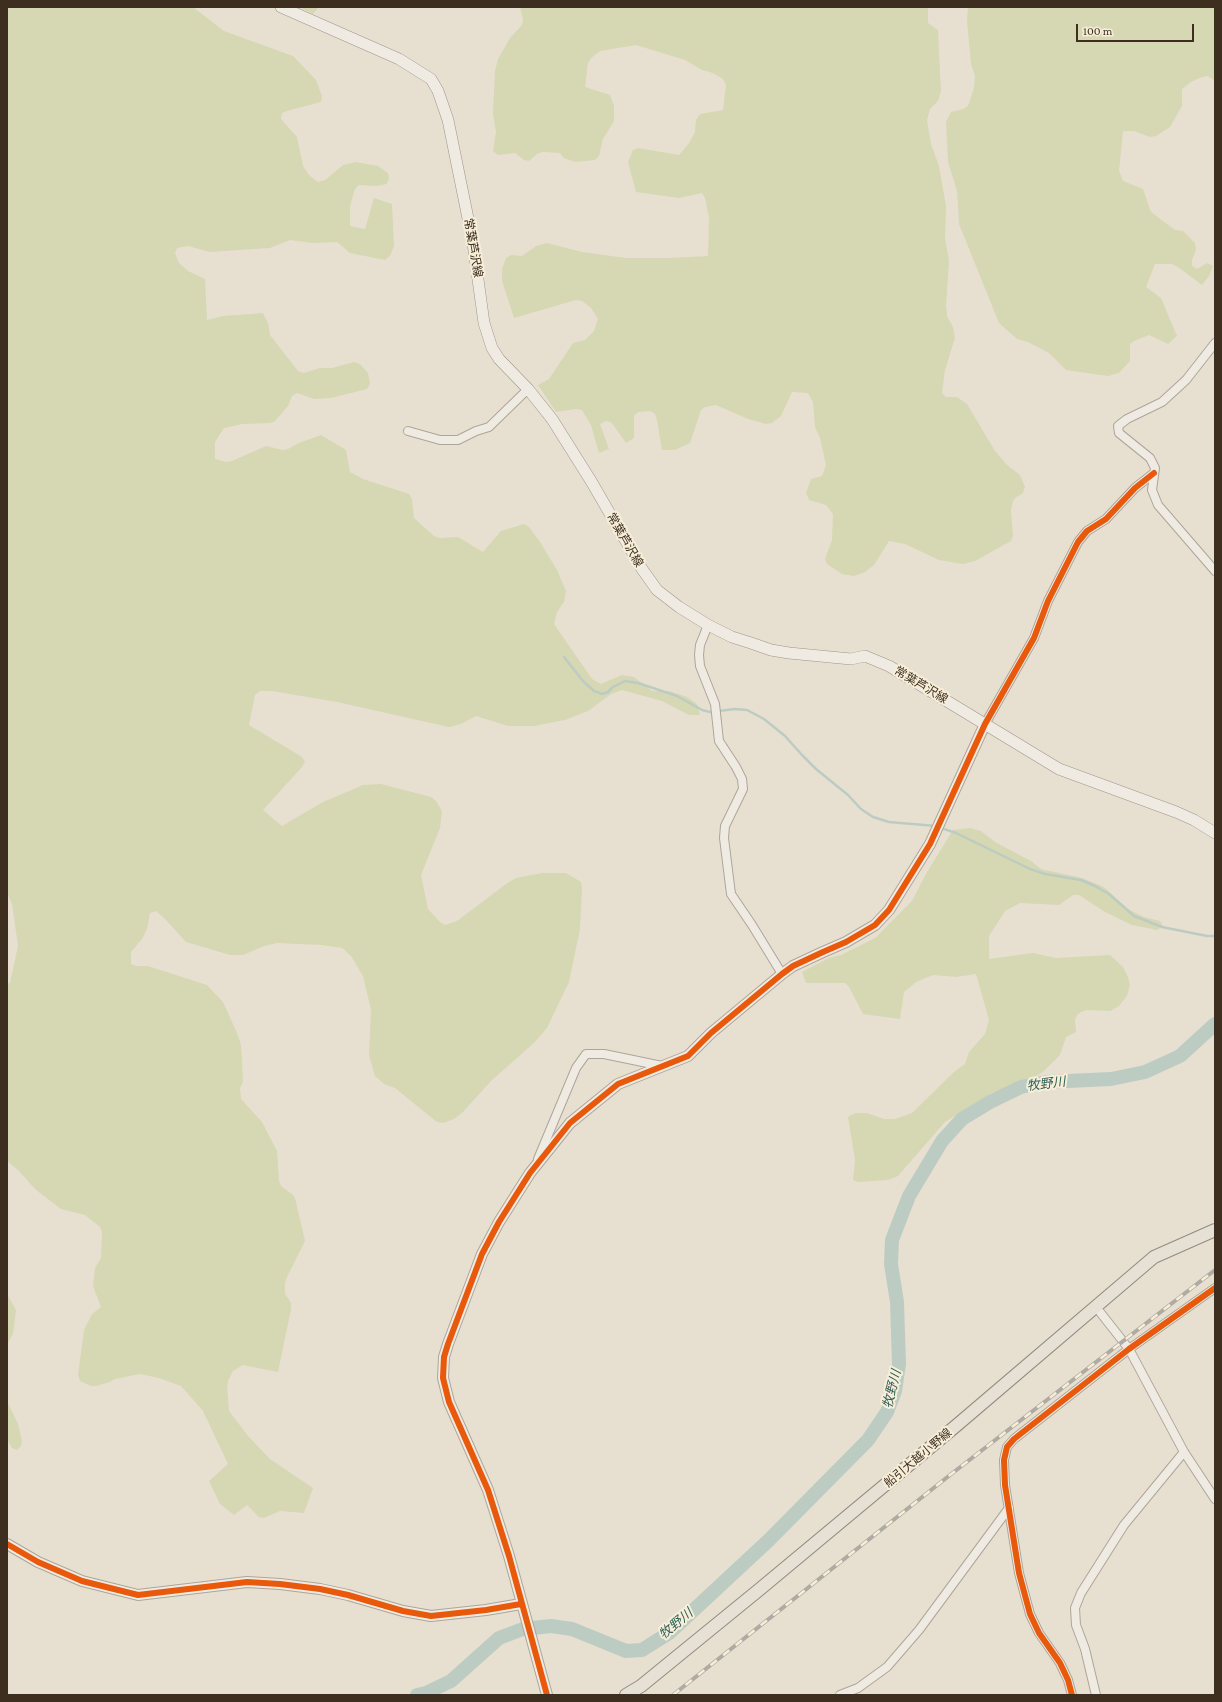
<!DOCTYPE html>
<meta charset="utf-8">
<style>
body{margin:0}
#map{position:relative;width:1222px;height:1702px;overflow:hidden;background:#e7e0d1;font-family:"Crimson Pro",serif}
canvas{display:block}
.frame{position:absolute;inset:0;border:8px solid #3d2e20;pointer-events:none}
.scale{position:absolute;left:1076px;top:24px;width:118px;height:18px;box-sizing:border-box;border:2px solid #3d2e20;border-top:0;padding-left:5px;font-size:12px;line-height:14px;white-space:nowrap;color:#3d2e20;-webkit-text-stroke:3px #f7eed8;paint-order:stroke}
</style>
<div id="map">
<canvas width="1222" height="1702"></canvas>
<div class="frame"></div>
<div class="scale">100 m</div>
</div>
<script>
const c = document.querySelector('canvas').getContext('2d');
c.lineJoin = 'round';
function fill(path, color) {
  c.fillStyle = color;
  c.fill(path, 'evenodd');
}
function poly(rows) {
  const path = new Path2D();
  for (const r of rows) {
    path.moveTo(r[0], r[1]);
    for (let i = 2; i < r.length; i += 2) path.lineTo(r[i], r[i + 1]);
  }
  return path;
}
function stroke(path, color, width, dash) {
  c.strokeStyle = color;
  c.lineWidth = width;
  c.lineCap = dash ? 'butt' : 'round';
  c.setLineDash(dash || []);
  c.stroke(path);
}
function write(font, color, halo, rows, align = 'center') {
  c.font = font + ' "Crimson Pro","Noto Sans JP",serif';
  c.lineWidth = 4;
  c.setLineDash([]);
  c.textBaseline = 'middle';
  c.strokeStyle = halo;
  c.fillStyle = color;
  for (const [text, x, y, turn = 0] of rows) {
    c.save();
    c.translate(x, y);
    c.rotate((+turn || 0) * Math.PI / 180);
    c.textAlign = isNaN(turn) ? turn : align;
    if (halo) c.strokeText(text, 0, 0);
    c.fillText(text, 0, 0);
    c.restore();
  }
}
fill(poly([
 [7,7,193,7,224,31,293,56,316,80,322,96,321,102,287,111,282,113,281,119,297,137,303,166,309,175,318,182,325,180,343,165,356,162,378,166,388,173,389,178,387,184,376,186,359,185,355,189,350,206,350,226,365,229,374,198,392,204,394,246,390,256,385,260,350,253,337,242,313,243,290,240,270,248,210,252,188,246,177,248,175,253,179,263,188,271,205,279,207,320,223,316,263,313,268,323,270,335,298,371,304,373,320,368,332,368,354,362,360,364,368,373,370,384,367,389,331,398,314,399,297,393,292,396,288,406,275,421,270,423,242,424,224,428,215,442,215,459,226,462,232,461,266,446,283,450,288,449,299,443,321,435,346,450,350,472,363,479,409,494,412,499,414,518,434,536,440,538,458,537,483,552,501,531,524,524,529,527,540,542,557,570,566,591,564,602,557,612,554,624,592,679,601,684,622,675,634,677,652,691,669,691,687,697,697,704,700,715,689,715,662,701,622,690,611,694,588,711,565,720,534,726,508,726,476,716,461,724,449,727,337,702,272,691,260,691,255,695,249,725,302,757,305,762,302,767,263,810,282,826,323,802,363,785,381,784,431,797,436,801,442,811,440,828,421,875,428,909,440,922,445,925,457,921,506,884,516,878,542,873,566,873,581,882,582,888,580,929,569,982,547,1028,535,1042,491,1081,463,1112,454,1119,443,1123,437,1122,395,1088,384,1084,375,1076,369,1055,371,1010,363,976,351,956,342,948,322,945,277,943,264,946,243,955,230,955,186,942,165,919,156,911,150,913,147,929,142,939,131,952,131,964,136,966,148,966,207,985,223,1002,237,1033,241,1045,243,1082,240,1088,241,1099,262,1122,277,1151,279,1181,281,1186,292,1194,295,1198,305,1241,287,1277,285,1283,285,1294,291,1303,291,1309,278,1372,243,1365,233,1371,228,1381,227,1387,229,1411,248,1436,270,1459,313,1488,304,1513,280,1511,264,1518,259,1517,247,1505,234,1515,220,1504,209,1481,228,1464,203,1411,181,1386,159,1378,140,1374,115,1379,110,1382,96,1386,91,1386,80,1381,78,1375,84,1330,92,1314,101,1307,93,1286,95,1268,101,1258,102,1232,100,1227,85,1215,61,1209,36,1190,19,1171,7,1161,7,984,10,983,18,946,12,904,7,893],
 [299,7,319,7,313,14],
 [520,7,928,7,928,23,938,30,941,91,938,101,930,109,927,120,931,144,939,166,946,206,945,238,949,260,946,305,947,316,953,327,955,338,945,370,942,393,946,397,957,397,967,404,995,451,1007,465,1020,475,1025,487,1023,493,1014,499,1012,505,1011,511,1013,536,1011,541,975,561,963,564,939,560,905,544,889,541,874,565,865,572,854,576,842,574,827,564,825,559,832,540,833,514,826,505,809,500,806,493,811,479,822,476,826,465,820,438,815,427,813,402,808,393,792,392,781,416,772,423,766,424,748,419,716,405,705,407,701,410,690,443,675,450,662,450,657,420,655,414,650,411,638,412,634,416,634,438,626,443,611,422,606,421,600,424,609,449,599,453,591,425,582,410,576,409,556,412,538,385,549,379,573,343,585,340,594,331,598,319,591,308,582,301,576,300,514,318,502,281,502,269,506,258,511,255,522,256,536,246,547,243,582,252,626,258,668,258,708,256,709,218,705,198,702,193,679,198,636,192,628,162,633,150,638,148,679,155,689,143,695,132,696,120,700,114,723,110,726,85,723,79,713,73,702,70,685,60,636,45,600,51,591,58,588,63,585,87,610,95,614,106,614,121,603,139,599,156,595,160,575,162,564,158,560,153,543,152,537,154,529,161,524,160,515,153,498,155,493,151,496,132,493,113,495,71,498,59,510,38,522,25,523,19],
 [968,7,1215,7,1215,81,1208,76,1202,77,1191,82,1182,89,1182,106,1170,127,1156,136,1150,137,1134,131,1123,131,1119,171,1123,181,1143,189,1151,212,1175,230,1183,231,1195,243,1196,250,1192,260,1192,266,1197,269,1207,263,1213,266,1209,276,1202,285,1178,267,1172,264,1155,264,1146,287,1161,298,1177,336,1168,344,1149,335,1134,341,1130,344,1130,361,1119,373,1108,376,1066,370,1049,353,1028,342,1017,339,999,323,959,224,957,191,948,162,946,122,951,112,963,109,968,106,974,88,975,76,971,64,967,21],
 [970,828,981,831,995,842,1031,861,1041,869,1082,878,1104,887,1128,909,1144,917,1160,921,1163,926,1157,930,1132,925,1105,912,1079,895,1073,895,1059,905,1020,903,1005,911,989,936,989,959,1033,953,1056,958,1110,955,1123,967,1128,977,1130,985,1127,996,1119,1006,1110,1011,1087,1010,1081,1012,1077,1015,1075,1020,1076,1032,1066,1037,1060,1055,1044,1071,1025,1083,992,1093,945,1122,898,1176,888,1180,858,1182,853,1180,855,1160,848,1117,855,1113,867,1113,884,1119,895,1119,912,1113,955,1071,965,1064,969,1052,985,1034,989,1020,976,974,956,977,933,975,916,982,904,992,900,1019,863,1014,849,987,845,983,806,983,802,972,829,958,841,955,875,938,912,901,927,872,953,830],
 [7,1294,16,1310,13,1334,7,1344],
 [7,1401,18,1424,22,1441,21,1446,17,1450,12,1448,7,1440]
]), '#d6d7b3');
stroke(poly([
 [564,657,583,681,594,691,602,694,608,692,613,687,625,681,638,683,677,696,702,710,710,712,735,709,747,710,764,719,785,736,802,755,816,769,848,795,861,809,873,817,889,822,936,826],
 [941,828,956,833,1030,869,1045,874,1081,880,1095,886,1109,894,1134,916,1162,927,1207,936,1215,936]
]), '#bcccc2', 2.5);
stroke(poly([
 [417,1695,426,1693,451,1681,499,1638,523,1629,551,1626,572,1629,626,1651,642,1650,669,1633,769,1540,868,1440,887,1412,895,1391,899,1364,897,1302,891,1264,892,1240,909,1196,942,1141,962,1119,990,1102,1021,1087,1046,1082,1111,1079,1145,1072,1180,1056,1215,1024]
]), '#bcccc2', 14);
const minor = poly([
 [1215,343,1186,380,1162,402,1127,419,1118,426,1119,433,1150,458,1155,468,1152,490,1158,505,1215,571],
 [408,431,440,440,458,440,476,431,489,427,528,389],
 [708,625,700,645,699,655,700,666,715,704,719,741,736,767,742,779,743,789,725,826,724,838,731,894,752,925,782,974],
 [985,724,1034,638,1048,601,1078,542,1087,531,1106,519,1135,488,1154,473],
 [538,1159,576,1068,586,1054,604,1054,662,1066],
 [1096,1307,1129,1349,1184,1452,1215,1499],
 [840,1695,858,1688,887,1667,919,1630,1009,1508],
 [1072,1695,1068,1680,1060,1663,1039,1633,1030,1614,1019,1573,1005,1485,1004,1460,1007,1447,1014,1439,1129,1349,1215,1288],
 [1096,1695,1085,1649,1076,1625,1075,1608,1081,1593,1124,1525,1184,1452]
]);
const tertiary = poly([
 [7,1544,38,1562,82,1581,138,1595,247,1582,280,1584,320,1589,348,1595,403,1611,431,1616,486,1610,521,1604],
 [547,1695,509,1556,488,1490,449,1402,443,1378,444,1357,448,1344,482,1254,499,1222,530,1173,570,1123,618,1084,688,1056,711,1033,782,974,793,966,823,952,846,942,875,925,889,910,930,844,985,724]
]);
const secondary = poly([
 [281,7,399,59,431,79,438,91,448,120,473,243,484,323,492,348,499,359,528,389,552,419,591,481,642,569,657,590,679,607,708,625,732,637,751,643,771,650,789,653,851,659,865,656,889,666,1059,769,1176,812,1194,820,1215,833]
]);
const primary = poly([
 [626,1695,641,1686,760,1589,957,1425,1154,1257,1215,1230]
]);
stroke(minor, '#ada599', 10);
stroke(tertiary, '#ada599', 12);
stroke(secondary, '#9c958a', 12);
stroke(primary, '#928b80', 14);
stroke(minor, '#efebe3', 8);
stroke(tertiary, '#efebe3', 10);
stroke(secondary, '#efebe3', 11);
stroke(primary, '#e6e1d4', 12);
const rail = poly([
 [673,1695,950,1475,1215,1270]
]);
stroke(rail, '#afaaa2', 4);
stroke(rail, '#f7eed8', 2.5, [8]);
stroke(poly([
 [7,1544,38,1562,82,1581,138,1595,247,1582,280,1584,320,1589,348,1595,403,1611,431,1616,486,1610,521,1604],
 [547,1695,509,1556,488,1490,449,1402,443,1378,444,1357,448,1344,482,1254,499,1222,530,1173,570,1123,618,1084,688,1056,711,1033,782,974,793,966,823,952,846,942,875,925,889,910,930,844,985,724,1034,638,1048,601,1078,542,1087,531,1106,519,1135,488,1154,473],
 [1072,1695,1068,1680,1060,1663,1039,1633,1030,1614,1019,1573,1005,1485,1004,1460,1007,1447,1014,1439,1129,1349,1215,1288]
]), '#e8590c', 6);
write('12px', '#3d2e20', '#f7eed8', [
 ["常葉芦沢線",473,248,80],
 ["常葉芦沢線",625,540,60],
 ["常葉芦沢線",921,685,31],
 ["船引大越小野線",918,1458,-40]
]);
write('italic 13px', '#2f5d5a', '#f7eed8', [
 ["牧野川",1046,1084,-7],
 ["牧野川",892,1389,-76],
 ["牧野川",676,1624,-40]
]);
</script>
